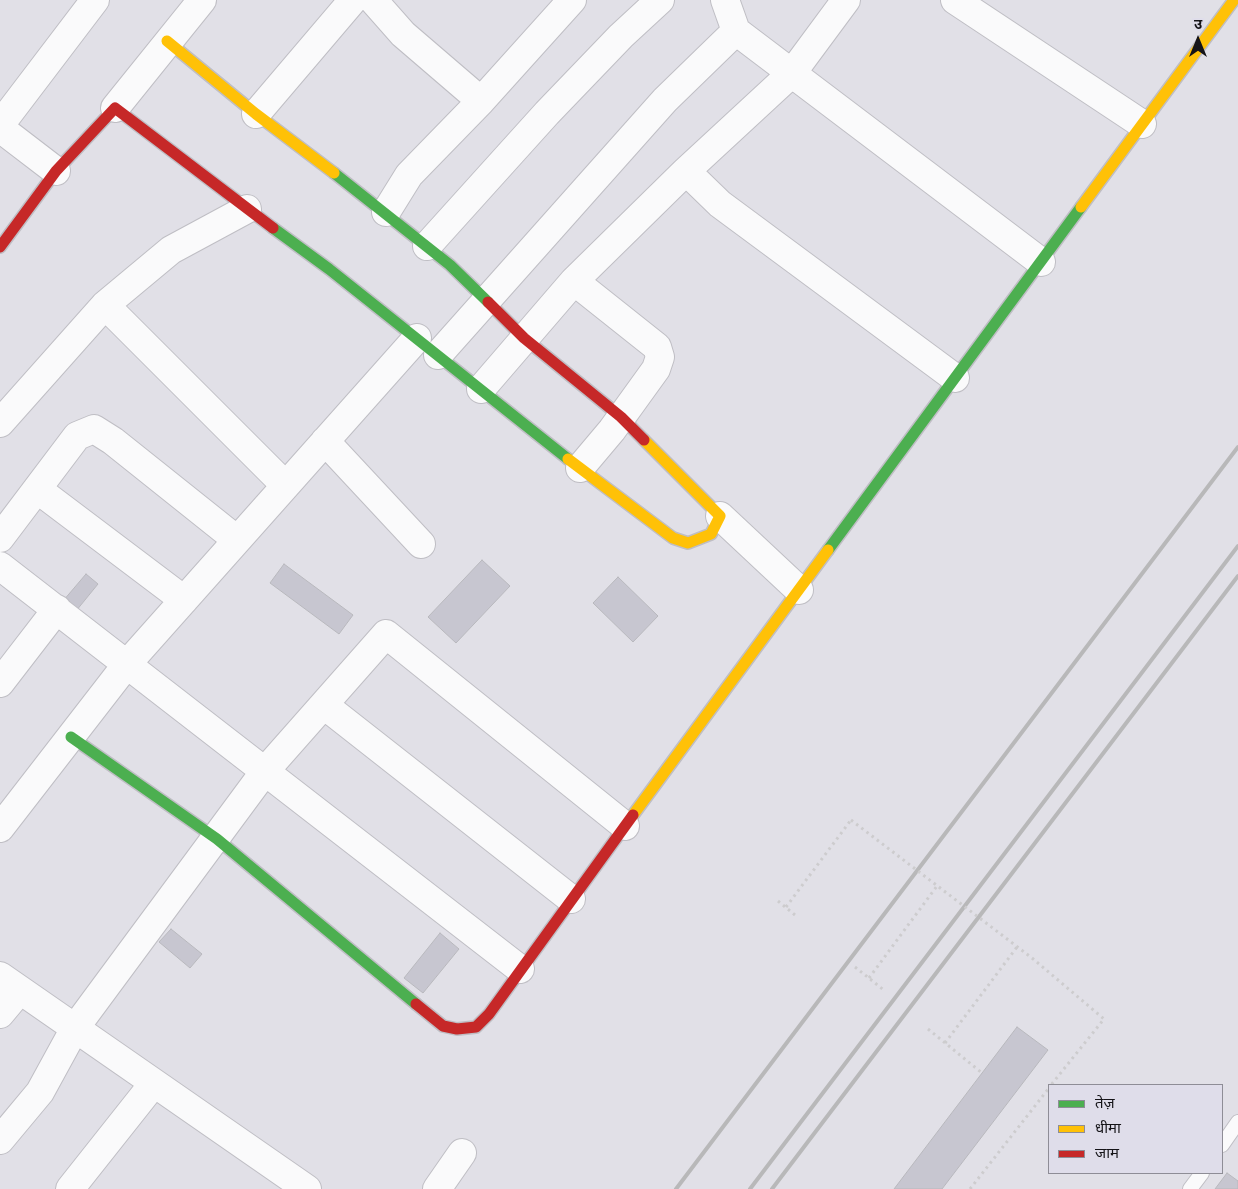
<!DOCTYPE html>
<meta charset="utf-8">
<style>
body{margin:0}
#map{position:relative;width:1238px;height:1189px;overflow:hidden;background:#e1e0e7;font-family:"Fira Sans Condensed","Noto Sans Devanagari",sans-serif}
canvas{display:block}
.legend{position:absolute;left:1048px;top:1084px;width:175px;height:90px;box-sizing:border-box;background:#dfddea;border:1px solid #8e8d96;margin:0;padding:6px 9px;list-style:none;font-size:15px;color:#151418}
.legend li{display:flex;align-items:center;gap:10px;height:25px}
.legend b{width:25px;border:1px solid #8e8d96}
.north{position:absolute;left:1173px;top:15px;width:50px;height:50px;-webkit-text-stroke:4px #dfddea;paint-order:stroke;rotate:0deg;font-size:14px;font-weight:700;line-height:20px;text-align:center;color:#151418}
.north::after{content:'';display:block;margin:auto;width:18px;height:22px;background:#151418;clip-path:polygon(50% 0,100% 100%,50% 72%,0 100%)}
</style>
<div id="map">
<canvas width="1238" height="1189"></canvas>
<ul class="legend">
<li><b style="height:6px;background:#4caf50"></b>तेज़</li>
<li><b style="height:6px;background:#ffc107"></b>धीमा</li>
<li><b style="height:6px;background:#c62828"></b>जाम</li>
</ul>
<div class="north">उ</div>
</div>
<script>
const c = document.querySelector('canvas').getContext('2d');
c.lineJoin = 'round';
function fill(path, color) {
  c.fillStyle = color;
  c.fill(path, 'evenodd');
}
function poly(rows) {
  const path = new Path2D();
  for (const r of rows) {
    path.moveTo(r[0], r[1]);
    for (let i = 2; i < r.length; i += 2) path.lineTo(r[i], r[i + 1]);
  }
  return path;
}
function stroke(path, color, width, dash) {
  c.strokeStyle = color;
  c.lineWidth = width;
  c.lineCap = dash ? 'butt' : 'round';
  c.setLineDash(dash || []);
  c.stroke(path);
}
const building = poly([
 [482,560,510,586,456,643,428,617,482,560],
 [284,564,353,615,339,634,270,583,284,564],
 [86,574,98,584,76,611,63,601,86,574],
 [618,577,658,616,633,642,593,603,618,577],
 [171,929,202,954,190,968,159,942,171,929],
 [440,933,459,949,423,993,404,978,440,933],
 [1017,1027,1048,1050,942,1189,894,1189,1017,1027],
 [1227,1173,1238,1181,1238,1189,1215,1189,1227,1173]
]);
fill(building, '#c7c6d0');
stroke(building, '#b8b8bd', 1);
const lane = poly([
 [1222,1145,1238,1122],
 [1190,1189,1202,1173]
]);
const street = poly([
 [373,0,403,34,481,101],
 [725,0,736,31,1041,262],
 [955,0,1142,124],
 [115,108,202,0],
 [256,114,353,0],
 [0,125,95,0],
 [0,128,56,171],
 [686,171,720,204,955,378],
 [386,212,409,175,481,101,572,0],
 [427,246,547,113,621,36,660,0],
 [574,281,657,347,660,357,656,369,612,430,580,468],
 [105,305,285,485],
 [438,355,665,100,736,31],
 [481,389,574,281,686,171,792,73,846,0],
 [0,423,105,305,171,250,247,209],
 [325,441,421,544],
 [37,489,184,600],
 [720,516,799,590],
 [0,538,77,436,94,429,113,441,237,540],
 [0,566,520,969],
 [0,683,57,609],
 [324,705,571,899],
 [0,828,127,664,417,338],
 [0,976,307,1189],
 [0,1014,20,990],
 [0,1140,40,1092,75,1028,265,771,386,634,625,826],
 [70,1189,154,1083],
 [437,1189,462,1153]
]);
const fast = poly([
 [334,173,450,265,488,302],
 [273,228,329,269,568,459],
 [828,550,1081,207],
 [71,737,217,839,416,1004]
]);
const slow = poly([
 [167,41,256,114,334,173],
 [1081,207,1234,0],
 [568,459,673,538,688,543,711,534,720,516,644,440],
 [633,815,828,550]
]);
const jam = poly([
 [0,247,56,171,115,108,273,228],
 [488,302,524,338,621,417,644,440],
 [416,1004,443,1026,457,1029,476,1027,489,1014,633,815]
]);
stroke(lane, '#bfbec4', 16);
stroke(street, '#bfbec4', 30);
stroke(fast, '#bfbec4', 14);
stroke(slow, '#bfbec4', 14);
stroke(jam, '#bfbec4', 14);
stroke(poly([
 [778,901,795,915],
 [786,907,851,820],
 [1032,958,1104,1019,1051,1085],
 [855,967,885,991],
 [869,978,937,886],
 [928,1029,982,1073],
 [945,1043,1017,947],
 [970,1189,1049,1088]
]), '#cdccce', 3, [2.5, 4]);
stroke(lane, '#fafafb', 14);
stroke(street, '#fafafb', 28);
stroke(fast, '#4caf50', 11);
stroke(slow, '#ffc107', 11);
stroke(jam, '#c62828', 11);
stroke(poly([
 [676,1189,1238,447],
 [750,1189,1238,546],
 [772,1189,1238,576]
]), '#b8b8b9', 4);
stroke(poly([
 [851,820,1032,958]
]), '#cdccce', 3, [2.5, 4]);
</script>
